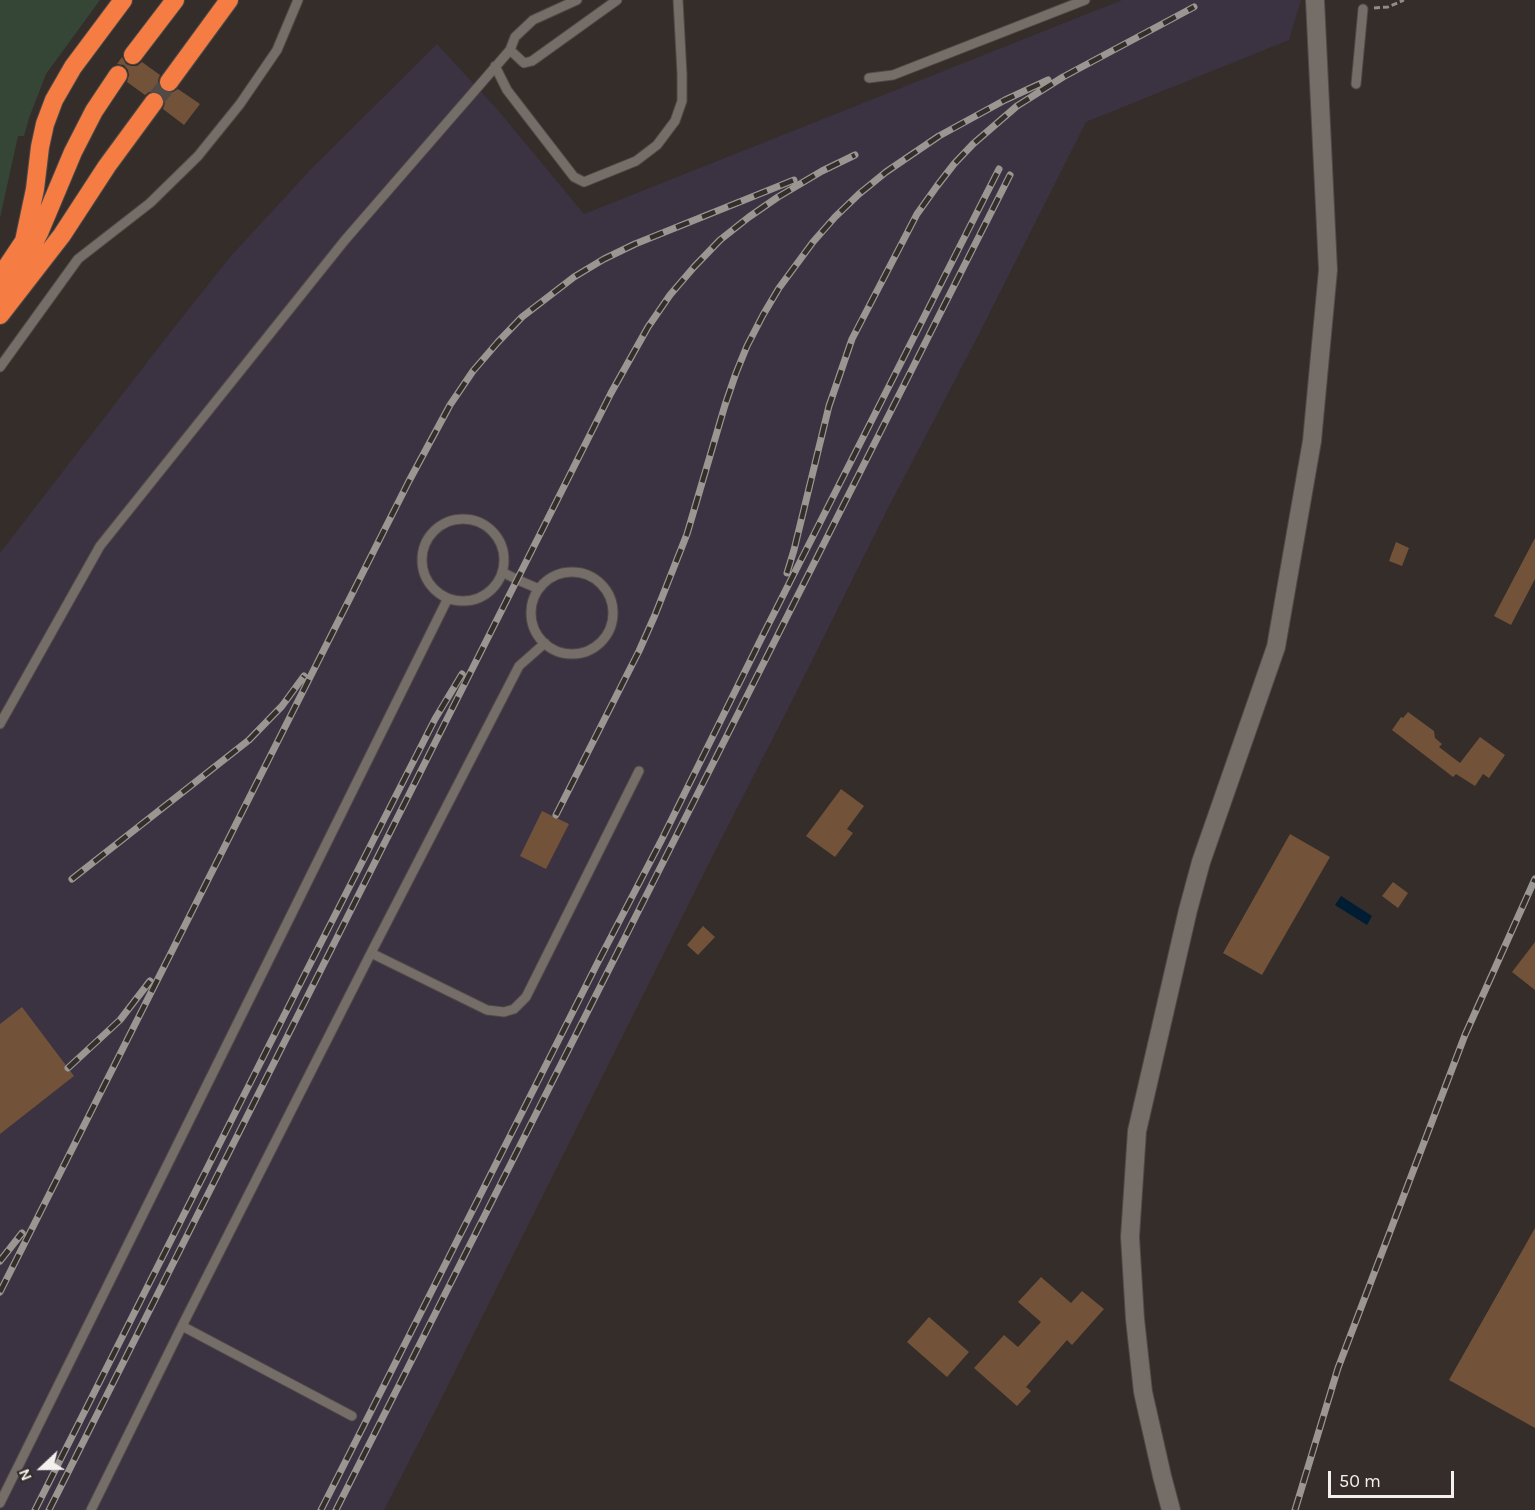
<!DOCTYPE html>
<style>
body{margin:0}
#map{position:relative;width:1535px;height:1510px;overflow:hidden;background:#342d29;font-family:Karla,sans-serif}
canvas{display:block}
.north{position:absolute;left:12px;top:1438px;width:60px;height:60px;-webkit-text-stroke:4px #342d29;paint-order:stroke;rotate:248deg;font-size:16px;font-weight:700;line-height:24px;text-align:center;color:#f4f0ed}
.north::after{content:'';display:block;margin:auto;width:21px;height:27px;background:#f4f0ed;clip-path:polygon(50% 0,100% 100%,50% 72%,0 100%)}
.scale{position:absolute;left:1328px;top:1471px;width:126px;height:27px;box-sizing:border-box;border:3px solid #f4f0ed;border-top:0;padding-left:8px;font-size:18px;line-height:21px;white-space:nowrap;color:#f4f0ed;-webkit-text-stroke:4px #342d29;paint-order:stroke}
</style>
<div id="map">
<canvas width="1535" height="1510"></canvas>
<div class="north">N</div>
<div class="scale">50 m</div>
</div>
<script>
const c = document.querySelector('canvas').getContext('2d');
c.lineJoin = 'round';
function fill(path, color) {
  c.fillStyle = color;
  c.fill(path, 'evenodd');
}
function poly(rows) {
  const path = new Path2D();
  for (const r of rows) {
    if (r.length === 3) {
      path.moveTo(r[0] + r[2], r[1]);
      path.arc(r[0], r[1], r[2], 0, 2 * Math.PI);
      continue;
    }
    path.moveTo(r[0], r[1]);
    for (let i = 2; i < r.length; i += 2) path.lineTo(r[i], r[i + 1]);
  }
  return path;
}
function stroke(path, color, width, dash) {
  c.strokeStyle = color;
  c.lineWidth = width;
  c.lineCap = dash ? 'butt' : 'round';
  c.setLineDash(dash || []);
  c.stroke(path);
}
fill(poly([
 [1122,0,1301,0,1289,40,1086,122,978,336,886,512,790,705,709,863,434,1413,384,1510,0,1510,0,553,165,339,230,257,311,169,437,44,497,109,584,214]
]), '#3b3242');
fill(poly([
 [0,0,100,0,46,74,29,118,24,136,18,136,0,218]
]), '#364636');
fill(poly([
 [1341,896,1372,916,1367,925,1335,905]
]), '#001d34');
fill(poly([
 [122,57,126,64,131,66,137,66,142,62,160,75,158,80,159,86,163,91,167,93,173,92,178,89,200,104,184,125,163,109,165,103,164,97,161,93,155,91,149,92,145,95,127,82,129,75,128,70,124,65,117,64],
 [1535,538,1535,579,1511,625,1494,616],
 [1396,542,1409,548,1402,566,1389,561],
 [1408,712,1434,731,1435,738,1442,744,1439,747,1460,763,1480,737,1505,755,1489,778,1483,774,1475,786,1456,774,1453,777,1392,730,1401,717,1403,718],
 [841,789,864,806,847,829,853,833,835,857,806,836],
 [542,811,569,824,546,869,520,856],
 [1290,834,1330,857,1262,975,1223,953],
 [1393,882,1408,893,1398,908,1382,896],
 [703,926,715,937,698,955,687,945],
 [1535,942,1535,990,1512,972],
 [22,1007,74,1076,0,1134,0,1024],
 [1535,1228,1535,1428,1449,1380],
 [1041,1277,1071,1303,1082,1291,1104,1309,1072,1345,1067,1340,1026,1387,1031,1391,1017,1406,974,1368,1004,1335,1018,1347,1041,1322,1018,1302],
 [929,1317,969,1352,947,1377,907,1342]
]), '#73523a');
stroke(poly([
 [154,102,169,82]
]), '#514a46', 18, [18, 9]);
const service = poly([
 [577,0,533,20,515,37,510,50,524,63,532,61,617,0],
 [495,66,507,90,574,177,584,182,636,161,657,145,675,121,682,101,682,74,678,0],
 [869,78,893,75,1085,0],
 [1356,84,1363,9],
 [0,367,78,259,150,203,198,156,240,104,277,50,298,0],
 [463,560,41],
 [502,572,518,580,539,589],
 [572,613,41],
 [0,724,100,546,345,240,510,50],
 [371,953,487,1010,504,1012,514,1009,526,997,639,771],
 [182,1326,352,1416],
 [0,1503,448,598],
 [91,1510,182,1326,371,953,519,666,545,643]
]);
const minor = poly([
 [1171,1510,1162,1476,1143,1392,1135,1319,1130,1237,1137,1131,1188,910,1201,862,1276,647,1312,441,1328,270,1315,0]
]);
const motorway = poly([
 [133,55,175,0],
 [169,82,229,0],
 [0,277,24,241,35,189,40,147,45,124,54,100,73,67,123,0],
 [0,291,30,251,39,233,73,152,94,111,118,75],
 [0,315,62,235,107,166,154,102]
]);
stroke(service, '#4f4a47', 11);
stroke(minor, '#4f4a47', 20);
stroke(motorway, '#4f4a47', 20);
stroke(poly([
 [1374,8,1388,7,1404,0]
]), '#928c88', 3, [6, 3]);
stroke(service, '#746d68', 9);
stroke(minor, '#746d68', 18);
stroke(motorway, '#f57d43', 18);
const rail = poly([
 [787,573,794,550,829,406,852,339,917,214,937,186,954,164,973,144,1017,106,1063,77,1194,7],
 [556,815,639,651,655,615,687,534,725,405,736,373,747,346,763,315,779,288,813,242,835,217,859,194,886,172,939,136,1005,100,1048,80],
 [72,879,249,740,282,706,304,676],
 [68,1068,120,1020,150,981],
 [0,1261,22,1233],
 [0,1292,409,481,450,405,473,371,498,342,522,317,574,277,604,259,635,244,794,180],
 [35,1510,305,974,435,719,462,674],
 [49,1510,611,393,648,327,670,295,694,267,720,240,749,217,778,197,822,171,855,155],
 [321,1510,597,964,661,841,762,637,999,169],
 [336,1510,1010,175],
 [1295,1510,1338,1368,1465,1035,1535,879]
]);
stroke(rail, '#9b9692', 7);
stroke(rail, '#342d29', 4.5, [14]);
</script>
